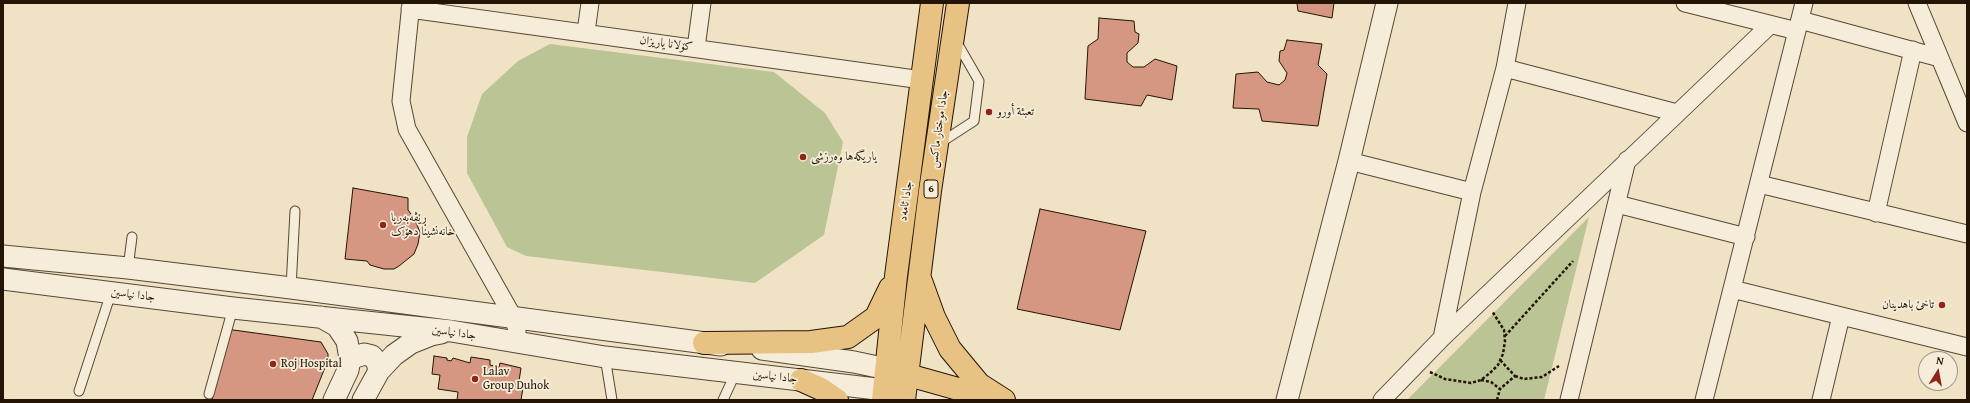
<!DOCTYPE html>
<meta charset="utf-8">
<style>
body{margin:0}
#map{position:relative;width:1970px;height:403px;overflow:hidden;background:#f0e3c5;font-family:"Gentium Book Plus",serif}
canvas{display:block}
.frame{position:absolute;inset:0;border:4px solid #241403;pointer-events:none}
.north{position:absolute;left:1918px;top:351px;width:40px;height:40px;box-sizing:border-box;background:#f5edd9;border:1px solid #a19683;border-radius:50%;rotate:11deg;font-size:11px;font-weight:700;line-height:16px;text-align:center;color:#241403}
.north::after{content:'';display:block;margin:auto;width:14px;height:18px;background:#8f2418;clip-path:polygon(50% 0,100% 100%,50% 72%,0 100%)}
</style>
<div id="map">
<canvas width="1970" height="403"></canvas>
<div class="frame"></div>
<div class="north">N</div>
</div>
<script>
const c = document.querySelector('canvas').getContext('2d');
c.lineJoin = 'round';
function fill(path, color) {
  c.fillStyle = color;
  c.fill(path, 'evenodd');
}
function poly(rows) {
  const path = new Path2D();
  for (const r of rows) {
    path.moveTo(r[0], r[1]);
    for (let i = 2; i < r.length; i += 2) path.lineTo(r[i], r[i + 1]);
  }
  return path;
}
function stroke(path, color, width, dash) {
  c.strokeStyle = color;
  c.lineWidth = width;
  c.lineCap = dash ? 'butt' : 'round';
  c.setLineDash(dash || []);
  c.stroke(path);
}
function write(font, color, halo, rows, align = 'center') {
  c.font = font + ' "Gentium Book Plus",Amiri,serif';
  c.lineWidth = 3.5;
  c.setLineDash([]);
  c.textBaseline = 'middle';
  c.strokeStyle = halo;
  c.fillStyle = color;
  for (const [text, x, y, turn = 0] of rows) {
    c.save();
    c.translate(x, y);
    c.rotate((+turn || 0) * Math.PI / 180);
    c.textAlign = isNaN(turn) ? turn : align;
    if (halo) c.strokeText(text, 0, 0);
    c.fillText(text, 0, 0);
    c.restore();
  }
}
fill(poly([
 [550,44,774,72,825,113,843,142,824,235,755,283,526,256,507,247,467,173,467,137,482,94,518,61],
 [1589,217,1544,400,1407,400]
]), '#bac495');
const building = poly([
 [1297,3,1334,3,1332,18,1298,11,1297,3],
 [1099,18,1134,21,1135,32,1139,34,1138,43,1127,53,1127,62,1133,67,1144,67,1155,59,1177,66,1172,100,1147,95,1141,106,1085,99,1088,46,1098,39,1099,18],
 [1287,40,1322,44,1318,65,1327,74,1318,126,1262,121,1259,109,1233,108,1236,74,1258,72,1267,82,1279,85,1285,80,1287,73,1279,61,1280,51,1284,50,1287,40],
 [353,188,408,198,408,210,414,218,420,232,418,244,414,254,399,266,394,269,384,269,370,265,367,261,345,259,353,188],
 [1040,209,1146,231,1120,330,1017,309,1040,209],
 [226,329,321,342,328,354,328,360,312,400,212,400,226,329],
 [434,356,447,358,447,360,451,361,453,358,470,363,471,357,490,360,490,365,499,367,500,363,521,368,519,381,524,382,521,400,457,400,458,392,438,389,440,375,432,374,434,356]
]);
fill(building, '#d59682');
stroke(building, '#241403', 1);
const service = poly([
 [940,143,974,121,979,81,956,41],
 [128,268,132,237],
 [291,288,295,211],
 [605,357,612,400],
 [79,391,111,293],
 [209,394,233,308],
 [723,400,736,372]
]);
const minor = poly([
 [411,3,401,101,407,129,513,317,517,330,517,342],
 [1685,3,1797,31],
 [1917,3,1967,123],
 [410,9,922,80],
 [1800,20,1940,58],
 [586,32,590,3],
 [696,48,702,3],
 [1505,68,1677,113],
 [1349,161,1472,192],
 [1759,184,1967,234],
 [1617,204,1746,237],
 [1876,213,1913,50],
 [1732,289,1967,347],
 [1442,338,1472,192,1505,68,1517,3],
 [1382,400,1442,338,1770,25],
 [1569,400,1627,160],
 [1704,400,1804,3],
 [1821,400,1841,316]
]);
const tertiary = poly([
 [3,256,128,268,291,288,721,345],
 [3,279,233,308,451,331,605,357,885,390],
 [321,317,337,326,347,341,350,359,348,370,334,400],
 [762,349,854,362,887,369],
 [350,359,364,354,372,356,377,362,379,371],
 [363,400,379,371,394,355,411,343,431,335,441,333],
 [1287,400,1349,161,1387,3]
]);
const primary = poly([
 [921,281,934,317,950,349,979,384,1004,400],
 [704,343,811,342,848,337,876,317,890,288],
 [894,371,994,399],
 [801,380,821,389,837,400],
 [883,400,896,276,932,3],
 [904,400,930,191,958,3]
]);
stroke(service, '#574834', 11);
stroke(minor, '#574834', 19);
stroke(tertiary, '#574834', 23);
stroke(primary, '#241403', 24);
stroke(poly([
 [1505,336,1573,261],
 [1430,372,1445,379,1471,383,1481,380,1490,373,1498,365,1503,354,1505,341,1504,330,1492,311],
 [1515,376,1524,379,1542,377,1559,366],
 [1481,380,1491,382,1500,389,1515,376,1500,360],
 [1497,400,1500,389]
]), '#241403', 2.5, [3, 2]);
stroke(service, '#f5edd9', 9);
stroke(minor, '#f5edd9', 17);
stroke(tertiary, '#f5edd9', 21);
stroke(primary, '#e8c282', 22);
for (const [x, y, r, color] of [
 [989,112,4,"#8f2418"],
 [803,157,4,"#8f2418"],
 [383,225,4,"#8f2418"],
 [1942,305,4,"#8f2418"],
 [273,364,4,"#8f2418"],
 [475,379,4,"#8f2418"]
]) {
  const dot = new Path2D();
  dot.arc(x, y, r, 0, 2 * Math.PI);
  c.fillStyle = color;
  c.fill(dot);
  stroke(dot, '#f5edd9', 1.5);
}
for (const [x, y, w] of [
 [931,189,14]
]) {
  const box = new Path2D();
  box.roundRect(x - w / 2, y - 9, w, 18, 3);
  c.fillStyle = '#f5edd9';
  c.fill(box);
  stroke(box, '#241403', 1);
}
write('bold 11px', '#241403', null, [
 ["6",931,189]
]);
write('12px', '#241403', '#f5edd9', [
 ["کۆلانا یاریزان",666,44,8],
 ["جادا موختار ماكس",939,129,-82],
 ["جادا ئامەد",906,201,-82],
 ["جادا نیاسین",133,295,7],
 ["جادا نیاسین",454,333,8],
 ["جادا نیاسین",775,377,6]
]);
write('12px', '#241403', '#f5edd9', [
 ["تعبئة أورو",997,112],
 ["ياريگەها وەرزشی",811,157],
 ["ڕێڤه‌به‌ریا",391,218],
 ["خانەنشينا دهۆک",391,232],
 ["تاخێ باهدینان",1934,305,"right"],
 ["Roj Hospital",281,364],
 ["Lalav",483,372],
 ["Group Duhok",483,386]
], 'left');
</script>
